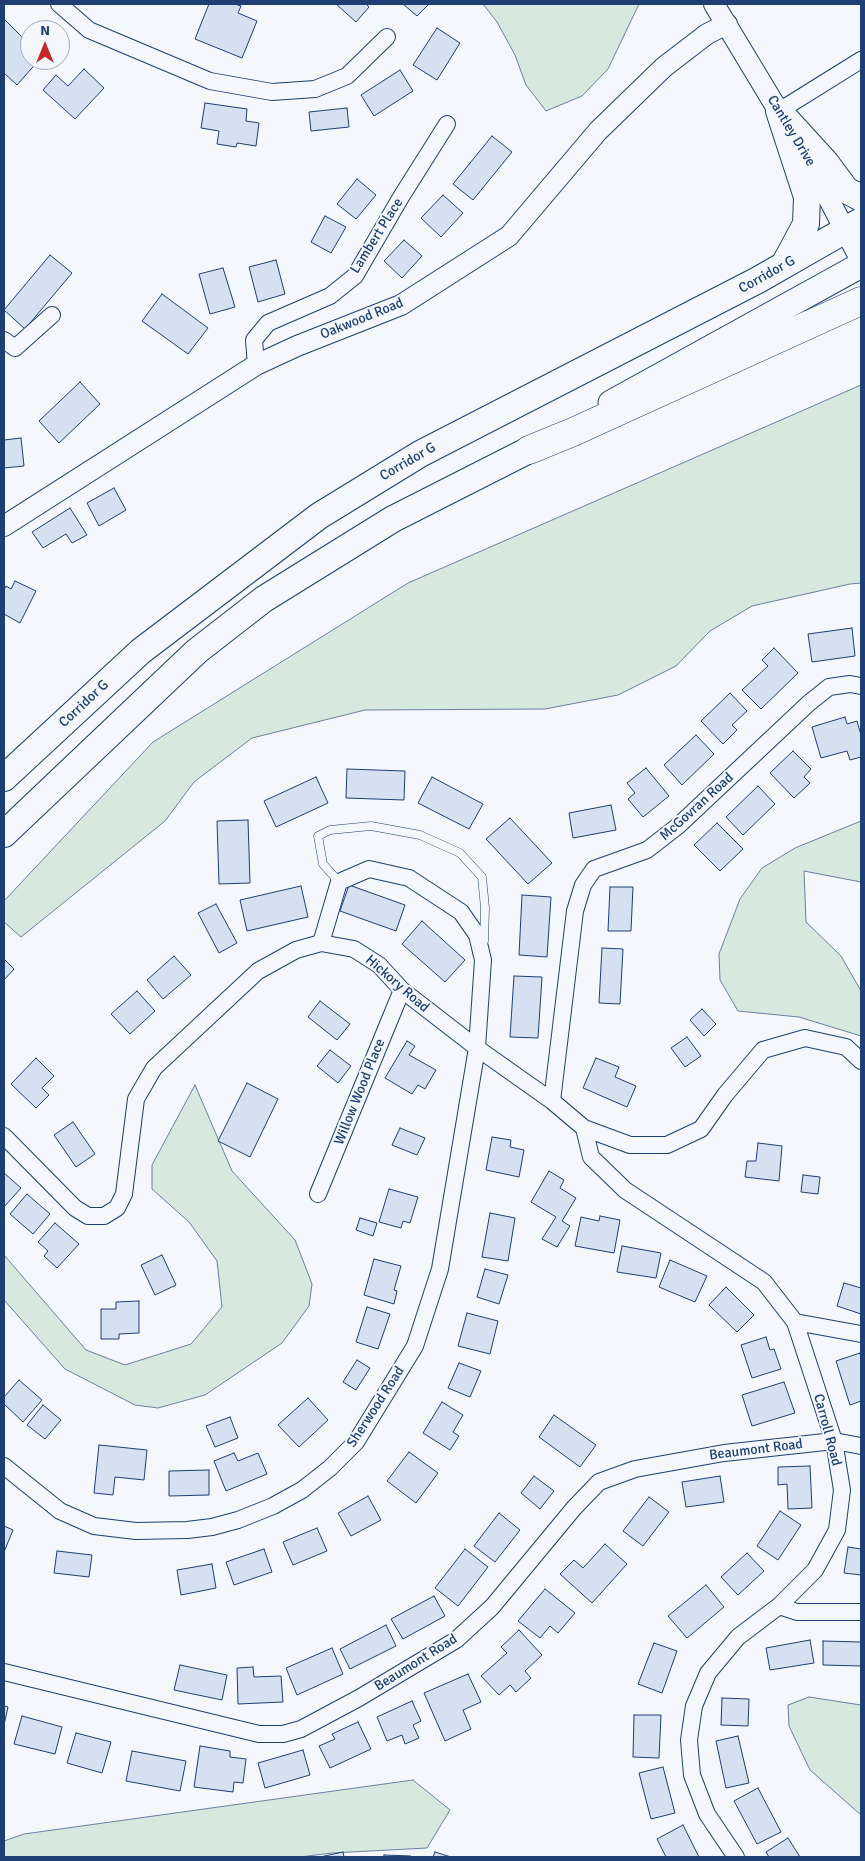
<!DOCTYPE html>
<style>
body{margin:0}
#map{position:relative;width:865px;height:1861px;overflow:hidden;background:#f4f7fb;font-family:Signika,sans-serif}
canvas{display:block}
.frame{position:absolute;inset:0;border:5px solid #1d3f73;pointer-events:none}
.north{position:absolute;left:20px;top:20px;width:50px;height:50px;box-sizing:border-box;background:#f4f7fb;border:1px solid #9eadc5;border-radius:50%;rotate:0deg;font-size:14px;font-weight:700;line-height:20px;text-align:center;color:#1d3f73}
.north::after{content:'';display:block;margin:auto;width:18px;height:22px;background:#c62828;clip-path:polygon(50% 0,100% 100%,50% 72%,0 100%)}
</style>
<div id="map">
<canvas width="865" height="1861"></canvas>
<div class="frame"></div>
<div class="north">N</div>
</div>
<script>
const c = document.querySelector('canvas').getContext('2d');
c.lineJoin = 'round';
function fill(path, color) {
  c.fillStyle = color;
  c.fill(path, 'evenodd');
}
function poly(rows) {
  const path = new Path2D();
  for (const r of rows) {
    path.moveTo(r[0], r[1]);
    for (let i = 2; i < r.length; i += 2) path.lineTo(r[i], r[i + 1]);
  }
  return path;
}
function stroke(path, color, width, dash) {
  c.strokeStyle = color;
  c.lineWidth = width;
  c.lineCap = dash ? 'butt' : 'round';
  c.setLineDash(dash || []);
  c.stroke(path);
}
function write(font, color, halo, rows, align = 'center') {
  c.font = font + ' Signika,sans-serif';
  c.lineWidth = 4;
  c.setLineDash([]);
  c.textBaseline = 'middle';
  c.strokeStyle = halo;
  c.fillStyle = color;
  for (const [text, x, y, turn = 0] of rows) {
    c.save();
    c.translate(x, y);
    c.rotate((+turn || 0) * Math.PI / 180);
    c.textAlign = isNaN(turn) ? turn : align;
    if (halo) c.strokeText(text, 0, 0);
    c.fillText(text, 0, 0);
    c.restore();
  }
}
const green = poly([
 [483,4,639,4,608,69,582,96,546,111,526,85,515,55,497,22,483,4],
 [861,385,861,583,850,584,752,606,710,631,676,666,618,695,545,709,365,710,252,738,194,782,165,821,21,937,4,922,4,901,153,742,408,583,861,385],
 [861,821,861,882,804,871,806,922,841,956,861,991,861,1036,799,1017,738,1011,720,980,719,954,740,899,762,868,795,848,861,821],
 [195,1085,232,1171,295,1240,312,1284,309,1306,282,1343,205,1395,158,1408,135,1405,65,1369,4,1300,4,1255,86,1350,125,1365,191,1344,222,1307,217,1261,189,1222,152,1189,152,1165,195,1085],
 [809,1697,861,1705,861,1815,810,1770,789,1726,788,1705,809,1697],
 [413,1780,450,1810,427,1848,332,1853,300,1857,4,1857,4,1841,24,1834,413,1780]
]);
fill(green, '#d7e8df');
stroke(green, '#687fa3', 1);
const building = poly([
 [209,4,235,4,241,6,238,13,257,21,242,58,195,39,209,4],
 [336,4,366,4,369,7,356,22,336,4],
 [403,4,429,4,417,16,403,4],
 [4,19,30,45,30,60,39,60,17,85,4,73,4,19],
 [437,28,460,43,437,80,413,65,437,28],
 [84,69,104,88,75,119,43,90,56,75,68,86,84,69],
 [400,70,413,91,374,116,361,95,400,70],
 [205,103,247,109,246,121,259,123,256,146,237,143,236,147,217,144,219,131,201,128,205,103],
 [347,108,349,127,311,131,309,112,347,108],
 [492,136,512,152,473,200,453,184,492,136],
 [357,179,376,195,356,219,337,204,357,179],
 [443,195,463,213,441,237,421,218,443,195],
 [325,216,346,227,331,253,311,242,325,216],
 [404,240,422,256,402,278,384,261,404,240],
 [50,255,72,273,25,329,4,310,50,255],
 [276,260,285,294,258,302,249,267,276,260],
 [223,268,235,307,210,314,199,274,223,268],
 [162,294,208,328,188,354,142,321,162,294],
 [80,382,100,404,59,443,39,421,80,382],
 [21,438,24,466,4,468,4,440,21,438],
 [114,488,126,510,99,526,87,503,114,488],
 [70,508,87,535,72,543,66,534,43,548,32,532,70,508],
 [15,581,36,591,20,623,4,614,4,590,6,586,11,589,15,581],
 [852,628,855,656,812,662,808,634,852,628],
 [774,648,798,673,761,709,742,690,768,666,762,660,774,648],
 [730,693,747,711,732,725,737,730,723,744,701,721,730,693],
 [845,717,847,724,857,721,861,735,861,757,850,760,847,751,821,758,812,727,845,717],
 [696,735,714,754,682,785,664,765,696,735],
 [793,751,811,769,804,777,810,783,794,798,770,773,793,751],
 [646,768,669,796,643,817,628,799,635,793,627,783,646,768],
 [347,769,405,771,404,800,346,798,347,769],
 [316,777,328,803,276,827,264,801,316,777],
 [432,777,483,804,469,829,418,803,432,777],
 [758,786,775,804,743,835,726,817,758,786],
 [611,805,616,830,573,838,569,813,611,805],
 [510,818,552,863,528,884,486,839,510,818],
 [248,820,250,883,219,884,217,821,248,820],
 [717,823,743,849,720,871,694,845,717,823],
 [349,885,405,905,396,931,340,911,349,885],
 [301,886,308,917,247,931,240,900,301,886],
 [610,887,633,887,631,931,608,931,610,887],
 [522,895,551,897,547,957,519,955,522,895],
 [216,904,237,943,219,953,198,913,216,904],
 [422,921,465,960,445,982,402,944,422,921],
 [602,948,623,949,620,1004,599,1003,602,948],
 [174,956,191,975,163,999,147,980,174,956],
 [4,959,14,969,4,980,4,959],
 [514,976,542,977,538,1038,510,1037,514,976],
 [137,991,155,1011,130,1034,111,1014,137,991],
 [320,1001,350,1024,337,1040,308,1017,320,1001],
 [702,1009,716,1024,704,1036,690,1020,702,1009],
 [687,1037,701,1056,685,1067,671,1048,687,1037],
 [407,1041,415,1046,409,1055,436,1070,425,1089,418,1085,412,1094,385,1078,407,1041],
 [330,1050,351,1066,338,1083,317,1066,330,1050],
 [36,1058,54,1076,42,1088,49,1095,36,1108,11,1084,36,1058],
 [596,1058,619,1067,615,1077,636,1086,627,1107,583,1088,596,1058],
 [247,1083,278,1099,250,1157,218,1141,247,1083],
 [73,1122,95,1154,76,1167,54,1135,73,1122],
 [400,1128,425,1138,417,1155,392,1145,400,1128],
 [492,1137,511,1140,510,1147,524,1150,519,1177,486,1170,492,1137],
 [758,1143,782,1146,779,1181,745,1177,747,1161,756,1161,758,1143],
 [549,1171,564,1180,560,1188,576,1198,562,1221,570,1226,557,1247,542,1239,556,1217,531,1202,549,1171],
 [4,1173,21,1188,4,1207,4,1173],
 [803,1175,820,1177,818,1194,801,1192,803,1175],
 [389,1189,418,1197,410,1223,403,1221,401,1228,379,1222,389,1189],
 [27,1194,50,1214,33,1234,10,1214,27,1194],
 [490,1213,515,1218,508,1261,482,1257,490,1213],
 [600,1216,620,1220,614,1253,575,1246,581,1217,599,1221,600,1216],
 [360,1218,377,1223,373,1236,356,1230,360,1218],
 [55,1223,79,1244,57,1268,44,1256,48,1251,38,1242,55,1223],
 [622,1246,661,1253,656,1278,617,1272,622,1246],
 [162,1255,176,1285,155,1295,141,1265,162,1255],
 [374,1259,401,1266,394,1290,397,1291,394,1304,364,1295,374,1259],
 [670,1260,707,1276,695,1302,659,1287,670,1260],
 [485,1269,508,1275,499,1304,477,1297,485,1269],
 [844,1283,861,1288,861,1314,837,1306,844,1283],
 [726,1287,754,1315,737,1332,709,1305,726,1287],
 [139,1301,139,1333,119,1334,119,1339,101,1339,101,1309,116,1309,116,1302,139,1301],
 [367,1307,390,1314,378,1349,356,1342,367,1307],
 [467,1313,498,1321,490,1354,458,1346,467,1313],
 [766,1337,770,1350,774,1349,781,1369,752,1378,741,1345,766,1337],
 [860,1353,861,1358,861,1401,850,1405,836,1361,860,1353],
 [357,1360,370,1368,356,1390,343,1382,357,1360],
 [459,1363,481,1371,470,1397,448,1388,459,1363],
 [19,1380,42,1400,23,1422,4,1404,4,1397,19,1380],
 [784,1382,795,1413,752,1426,742,1395,784,1382],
 [308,1398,328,1420,299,1447,278,1425,308,1398],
 [442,1402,463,1415,453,1432,459,1436,450,1450,423,1433,442,1402],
 [43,1405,61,1420,45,1439,27,1425,43,1405],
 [554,1415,596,1445,580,1467,539,1437,554,1415],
 [230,1417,238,1438,215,1447,206,1426,230,1417],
 [99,1445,147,1450,144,1480,115,1477,113,1495,94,1493,99,1445],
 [409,1452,438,1473,416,1503,387,1481,409,1452],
 [234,1453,238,1461,258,1453,267,1474,226,1491,214,1461,234,1453],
 [810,1466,812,1508,788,1509,787,1484,778,1485,778,1467,810,1466],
 [209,1470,209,1495,169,1496,169,1471,209,1470],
 [534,1476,554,1491,540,1509,521,1493,534,1476],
 [720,1476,724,1502,686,1507,682,1482,720,1476],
 [368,1496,381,1520,351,1536,338,1513,368,1496],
 [649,1497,669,1512,643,1546,623,1531,649,1497],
 [780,1511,801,1525,778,1560,757,1546,780,1511],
 [499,1513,520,1530,495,1562,474,1546,499,1513],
 [4,1526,13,1530,4,1552,4,1526],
 [317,1528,327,1551,293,1565,283,1542,317,1528],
 [605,1544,627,1564,592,1603,560,1574,574,1560,583,1568,605,1544],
 [848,1547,861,1549,861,1575,844,1573,848,1547],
 [264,1549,272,1572,234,1585,226,1562,264,1549],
 [465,1549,488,1567,458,1606,435,1588,465,1549],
 [57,1551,92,1555,89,1577,54,1573,57,1551],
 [747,1553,764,1571,738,1595,721,1577,747,1553],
 [212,1564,216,1588,181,1595,177,1570,212,1564],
 [706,1585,724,1607,687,1638,668,1616,706,1585],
 [545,1589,575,1613,558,1633,550,1626,540,1638,518,1621,545,1589],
 [434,1596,445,1616,403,1639,391,1619,434,1596],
 [386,1625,396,1646,350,1669,340,1649,386,1625],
 [519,1630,542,1655,525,1671,531,1678,516,1692,510,1685,499,1695,481,1676,507,1653,501,1647,519,1630],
 [810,1640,814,1663,770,1670,766,1648,810,1640],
 [823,1641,861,1642,861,1666,823,1665,823,1641],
 [654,1643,677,1651,662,1693,638,1684,654,1643],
 [332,1648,343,1674,297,1695,286,1668,332,1648],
 [180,1665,227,1675,222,1700,174,1690,180,1665],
 [253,1667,254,1677,281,1676,283,1702,238,1704,237,1668,253,1667],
 [468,1674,481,1702,463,1710,471,1729,445,1741,424,1693,468,1674],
 [722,1698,749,1699,748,1726,721,1725,722,1698],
 [412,1701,421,1721,413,1725,419,1738,405,1744,402,1735,387,1741,377,1717,412,1701],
 [4,1706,8,1707,4,1725,4,1706],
 [634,1715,661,1715,659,1758,633,1757,634,1715],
 [22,1716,62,1727,55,1754,14,1744,22,1716],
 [358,1722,371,1749,330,1768,319,1746,335,1739,332,1734,358,1722],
 [76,1733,111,1742,102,1773,67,1763,76,1733],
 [738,1736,749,1783,726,1788,716,1741,738,1736],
 [200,1746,230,1751,230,1757,246,1759,243,1783,234,1782,233,1792,194,1787,200,1746],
 [303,1750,310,1775,265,1788,258,1763,303,1750],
 [132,1751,186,1761,180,1791,126,1781,132,1751],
 [663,1767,675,1813,651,1819,639,1773,663,1767],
 [758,1788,781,1832,757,1844,734,1801,758,1788],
 [683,1825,699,1857,666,1857,657,1839,683,1825],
 [788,1838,800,1857,769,1857,766,1852,788,1838],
 [343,1852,344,1857,320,1857,343,1852],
 [435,1852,451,1857,433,1857,435,1852],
 [384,1855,411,1856,410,1857,384,1857,384,1855]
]);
fill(building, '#d5e0f0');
stroke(building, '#1d3f73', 1);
const service = poly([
 [339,882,323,864,318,836,330,830,371,826,420,835,460,853,482,877,485,908,484,941]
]);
const minor = poly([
 [59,4,89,30,210,81,272,92,315,89,347,76,387,37],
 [779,111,861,60],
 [4,340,15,348,52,315],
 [256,365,254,340,268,323,330,296,355,276,401,197,447,124],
 [552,1101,575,911,583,885,594,869,647,850,678,826,809,703,829,687,850,684,861,686],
 [584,1128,591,1157,625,1190,764,1282,795,1322,834,1441,842,1490,837,1530,815,1570,779,1606,738,1637,708,1673,694,1706,689,1740,692,1775,707,1814,736,1857],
 [4,1136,75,1208,88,1216,104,1216,117,1208,124,1194,136,1099,154,1068,258,971,296,950,321,943,354,949,379,965,402,990,477,1048,552,1101,584,1128,630,1145,667,1145,701,1129,725,1095,763,1050,805,1038,846,1047,861,1061],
 [318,1194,402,990],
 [795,1322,861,1334],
 [4,1466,60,1511,94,1526,136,1531,187,1530,212,1527,238,1520,273,1506,302,1490,330,1468,356,1442,415,1346,440,1269,477,1048,483,960,477,935,461,912,409,878,369,869,339,882,321,943],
 [779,1606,797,1612,861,1612],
 [4,1672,259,1734,283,1734,301,1729,359,1698,456,1640,492,1607,574,1508,599,1482,635,1469,724,1453,834,1441,861,1446]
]);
const tertiary = poly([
 [714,4,811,165,861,261],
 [4,526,256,365,297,346,401,305,509,236,598,131,664,67,707,34,727,24]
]);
const primary = poly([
 [611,403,861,265]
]);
const trunk = poly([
 [779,111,807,197,806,224,784,265],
 [785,118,826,163,846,190,861,198],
 [4,778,141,651,319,516,420,454,758,280,861,221],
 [4,834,197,651,264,599,393,519,529,450]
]);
const motorway = poly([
 [529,450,573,432,861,301]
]);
stroke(service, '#1d3f73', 9);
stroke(minor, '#1d3f73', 18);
stroke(tertiary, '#1d3f73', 22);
stroke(primary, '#1d3f73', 27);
stroke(trunk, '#1d3f73', 28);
stroke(motorway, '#1d3f73', 29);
stroke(service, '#f4f7fb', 8);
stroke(minor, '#f4f7fb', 16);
stroke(tertiary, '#f4f7fb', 20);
stroke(primary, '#f4f7fb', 25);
stroke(trunk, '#f4f7fb', 26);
stroke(motorway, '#f4f7fb', 28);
write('14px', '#1d3f73', '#f4f7fb', [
 ["Cantley Drive",791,131,59],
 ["Lambert Place",377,236,-58],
 ["Corridor G",767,275,-29],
 ["Oakwood Road",362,319,-22],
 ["Corridor G",408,462,-30],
 ["Corridor G",84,704,-43],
 ["McGovran Road",697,807,-42],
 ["Hickory Road",397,984,41],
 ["Willow Wood Place",360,1092,-68],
 ["Sherwood Road",376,1407,-57],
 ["Carroll Road",827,1430,75],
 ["Beaumont Road",756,1450,-7],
 ["Beaumont Road",416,1663,-32]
]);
</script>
